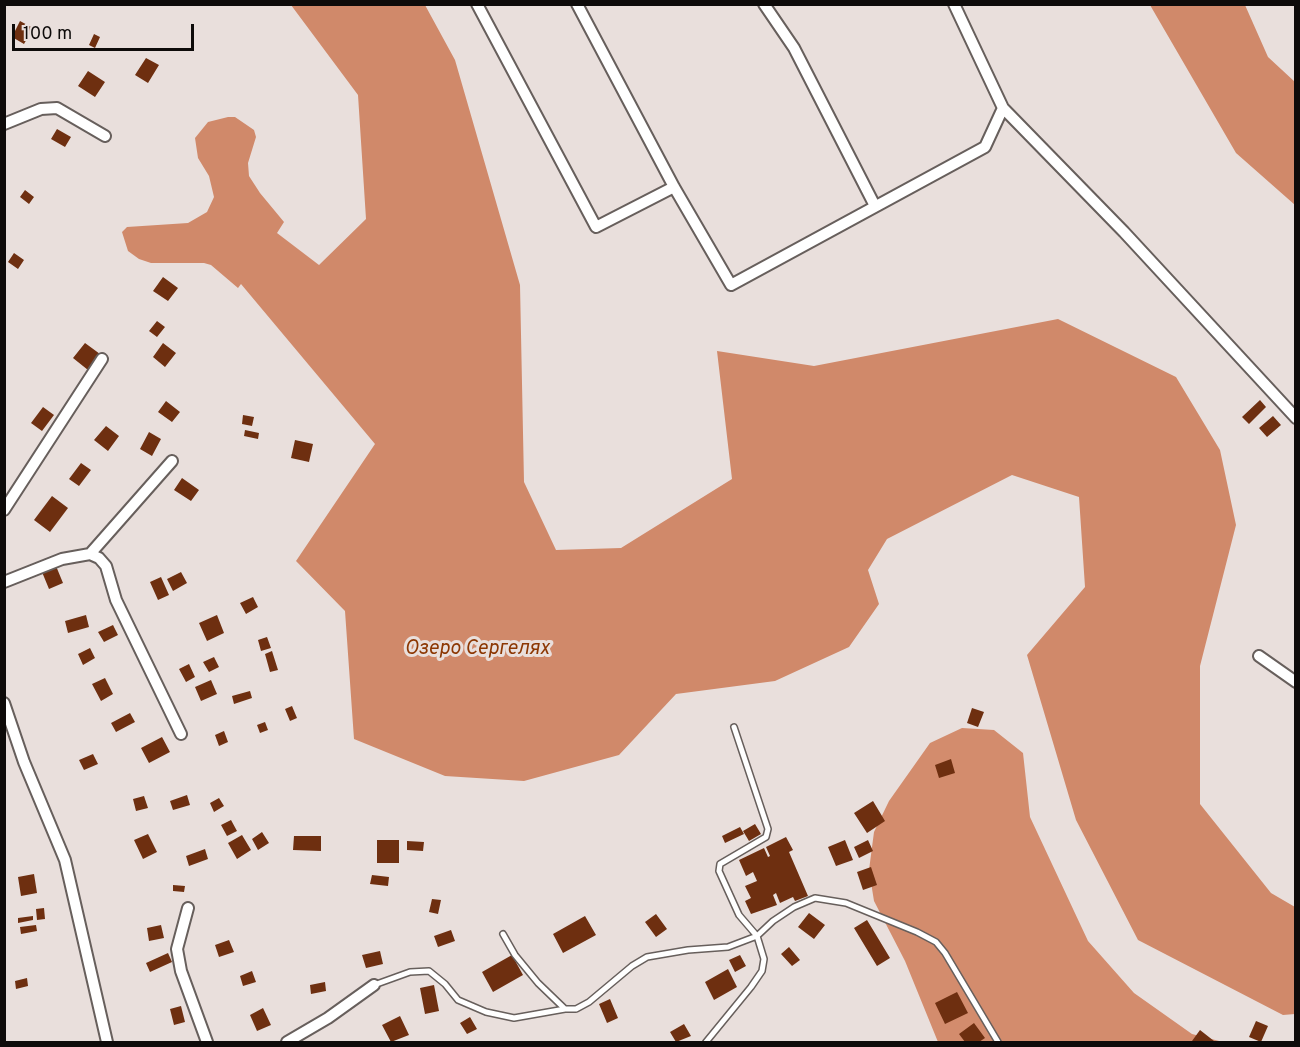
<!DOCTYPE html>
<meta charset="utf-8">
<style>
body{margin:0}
#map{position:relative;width:1300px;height:1047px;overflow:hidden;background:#e9dfdc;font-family:Overpass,sans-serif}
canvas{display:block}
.frame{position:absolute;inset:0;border:6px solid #0e0b0a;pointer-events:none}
.scale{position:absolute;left:12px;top:24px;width:182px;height:27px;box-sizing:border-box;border:3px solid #0e0b0a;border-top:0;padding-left:8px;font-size:18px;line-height:21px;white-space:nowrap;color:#0e0b0a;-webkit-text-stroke:4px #e9dfdc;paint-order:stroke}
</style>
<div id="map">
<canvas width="1300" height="1047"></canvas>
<div class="frame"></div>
<div class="scale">100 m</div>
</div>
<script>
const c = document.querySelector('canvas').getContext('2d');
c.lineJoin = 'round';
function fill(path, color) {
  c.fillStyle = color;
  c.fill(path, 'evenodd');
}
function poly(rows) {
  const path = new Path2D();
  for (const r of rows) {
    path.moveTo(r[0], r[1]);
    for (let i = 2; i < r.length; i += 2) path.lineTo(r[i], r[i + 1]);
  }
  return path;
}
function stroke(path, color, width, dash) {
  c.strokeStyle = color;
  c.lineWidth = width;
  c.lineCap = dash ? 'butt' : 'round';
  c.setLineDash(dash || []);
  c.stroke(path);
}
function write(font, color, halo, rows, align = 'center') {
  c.font = font + ' Overpass,sans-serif';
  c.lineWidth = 6;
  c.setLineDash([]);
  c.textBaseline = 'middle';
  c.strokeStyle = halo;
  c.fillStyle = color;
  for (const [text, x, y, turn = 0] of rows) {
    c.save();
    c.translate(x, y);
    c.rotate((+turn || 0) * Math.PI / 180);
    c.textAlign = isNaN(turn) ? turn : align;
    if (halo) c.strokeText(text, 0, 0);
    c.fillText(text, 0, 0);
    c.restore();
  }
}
fill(poly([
 [962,728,994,730,1023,753,1030,817,1088,941,1134,993,1192,1034,1223,1042,938,1042,905,961,874,901,869,870,874,832,889,801,930,743]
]), '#d38c6d');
fill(poly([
 [291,5,425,5,455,60,520,285,524,482,556,550,621,548,732,479,717,351,814,366,1058,319,1176,377,1220,450,1236,525,1200,666,1200,804,1271,893,1295,907,1295,1014,1283,1015,1138,940,1076,820,1027,655,1085,587,1079,497,1012,475,887,539,868,570,879,604,849,647,775,681,676,694,619,755,524,781,445,776,354,739,345,611,296,561,375,444,241,284,238,288,211,265,204,263,151,263,139,259,128,251,122,232,127,227,188,223,207,212,214,197,209,176,198,158,195,138,208,122,228,117,235,117,254,130,256,137,248,163,249,176,260,193,284,222,277,233,319,265,366,219,358,95],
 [1150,5,1245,5,1268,57,1295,82,1295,205,1236,153]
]), '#d0896a');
fill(poly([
 [20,21,33,28,24,44,12,37],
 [94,34,100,37,95,48,89,45],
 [146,58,159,65,148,83,135,75],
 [88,71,105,82,95,97,78,86],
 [57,129,71,137,65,147,51,139],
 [25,190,34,197,29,204,20,197],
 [14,253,24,260,18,269,8,262],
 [163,277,178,288,168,301,153,291],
 [157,321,165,327,157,337,149,331],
 [85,343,100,354,88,370,73,358],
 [163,343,176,353,165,367,153,357],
 [1260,400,1266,407,1249,424,1242,417],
 [166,401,180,412,172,422,158,412],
 [43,407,54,415,42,431,31,423],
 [243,415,254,417,252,426,242,424],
 [1273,416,1281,425,1267,437,1259,428],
 [106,426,119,436,108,451,94,440],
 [245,430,259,433,258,439,244,436],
 [149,432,161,439,152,456,140,449],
 [295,440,313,444,309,462,291,458],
 [81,463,91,470,79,486,69,479],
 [182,478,199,490,191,501,174,490],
 [52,496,68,508,50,532,34,520],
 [56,566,63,583,49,589,42,572],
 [181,572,187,583,173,591,167,579],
 [161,577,169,595,158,600,150,582],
 [253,597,258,607,246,614,240,603],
 [86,615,89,627,68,633,65,621],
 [217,615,224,633,207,641,199,623],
 [113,625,118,635,104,642,98,632],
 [267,637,271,648,261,651,258,640],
 [90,648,95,658,83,665,78,654],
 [272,651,278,670,270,672,265,654],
 [214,657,219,667,209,672,203,662],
 [189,664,195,677,186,682,179,669],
 [105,678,113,694,101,701,92,684],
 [211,680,217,694,201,701,195,687],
 [250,691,252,698,234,704,232,696],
 [292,706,297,718,290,721,285,709],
 [972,708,984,712,978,727,967,723],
 [130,713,135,722,116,732,111,723],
 [265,722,268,730,260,733,257,725],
 [224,731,228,742,219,746,215,735],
 [162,737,170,752,149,763,141,748],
 [93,754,98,764,84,770,79,760],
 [951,759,955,773,939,778,935,765],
 [187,795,190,805,173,810,170,801],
 [144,796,148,808,136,811,133,799],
 [219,798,224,806,214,812,210,803],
 [873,801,885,821,867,833,854,813],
 [231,820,237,831,227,836,221,825],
 [755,824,761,834,749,841,743,831],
 [740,827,744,834,725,843,722,836],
 [262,832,269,843,258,850,252,839],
 [148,834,157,852,143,859,134,840],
 [242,835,251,850,237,859,228,843],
 [294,836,321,836,321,851,293,850],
 [786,837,793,850,789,852,808,896,795,901,793,897,780,903,776,893,773,895,777,905,751,914,745,901,751,898,745,886,757,881,753,872,746,876,739,860,764,848,768,857,770,856,766,847],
 [377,840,399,840,399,863,377,863],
 [845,840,853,860,836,866,828,847],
 [868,840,873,851,859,858,854,847],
 [407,841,424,842,423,851,407,850],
 [205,849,208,859,189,866,186,856],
 [871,867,877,885,863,890,857,872],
 [34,874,37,893,21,896,18,877],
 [372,875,389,877,388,886,370,884],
 [173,885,185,886,184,892,173,891],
 [432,899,441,900,438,914,429,912],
 [44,908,45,919,37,920,36,909],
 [809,913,825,925,814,939,798,927],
 [656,914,667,929,656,937,645,922],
 [33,916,33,920,18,923,18,918],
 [585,916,596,935,563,953,553,934],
 [867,920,890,958,877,966,854,928],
 [36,925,37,931,21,934,20,927],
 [161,925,164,938,149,941,147,928],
 [451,930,455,941,438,947,434,936],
 [229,940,234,952,219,957,215,945],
 [789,947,800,960,792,966,781,954],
 [380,951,383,964,366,968,362,955],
 [168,953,172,962,150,972,146,963],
 [512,955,523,975,493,992,482,972],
 [740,955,746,966,735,972,729,960],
 [728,969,737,987,714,1000,705,982],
 [252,971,256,982,243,986,240,976],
 [27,978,28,986,16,989,15,981],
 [325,982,326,991,311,994,310,985],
 [434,985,439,1011,425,1014,420,988],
 [957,992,968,1013,945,1024,935,1003],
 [610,999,618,1018,607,1023,599,1004],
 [181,1006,185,1022,174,1025,170,1009],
 [263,1008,271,1025,257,1031,250,1015],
 [400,1016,409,1035,391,1042,382,1025],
 [470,1017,477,1029,467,1034,460,1023],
 [1256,1021,1268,1026,1261,1042,1249,1037],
 [974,1023,985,1038,979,1042,965,1042,959,1034],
 [684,1024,691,1036,676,1042,670,1032],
 [1200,1030,1214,1041,1213,1042,1192,1041]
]), '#6e2f10');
const service = poly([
 [503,934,515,955,538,983,565,1009,576,1009,589,1002,632,966,647,957,688,950,728,947,757,936,739,915,719,871,720,864,766,837,768,829,734,727],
 [374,985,410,972,429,971,445,984,458,1000,486,1012,514,1018,565,1009],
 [706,1042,751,987,762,971,764,959,757,936,773,921,794,907,815,898,846,903,917,932,936,942,945,953,998,1042]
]);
const minor = poly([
 [477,4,596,227,674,187],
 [577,4,674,187,731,285,985,147,1003,108],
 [764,4,794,48,875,206],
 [954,4,1003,108,1124,232,1296,418],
 [4,124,41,109,57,108,105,136],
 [4,510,102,359],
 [90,554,99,558,106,566,116,600,181,734],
 [4,582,62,559,90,554,172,461],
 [1259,656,1296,682],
 [4,703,24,762,65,860,107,1042],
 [188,908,177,949,181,971,207,1042],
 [287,1042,328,1018,374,985]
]);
stroke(service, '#675f5c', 8);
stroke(minor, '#675f5c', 14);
stroke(service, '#fff', 5);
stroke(minor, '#fff', 10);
write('italic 20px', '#8c3703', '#e9dfdc', [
 ["Озеро Сергелях",477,650]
]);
</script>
